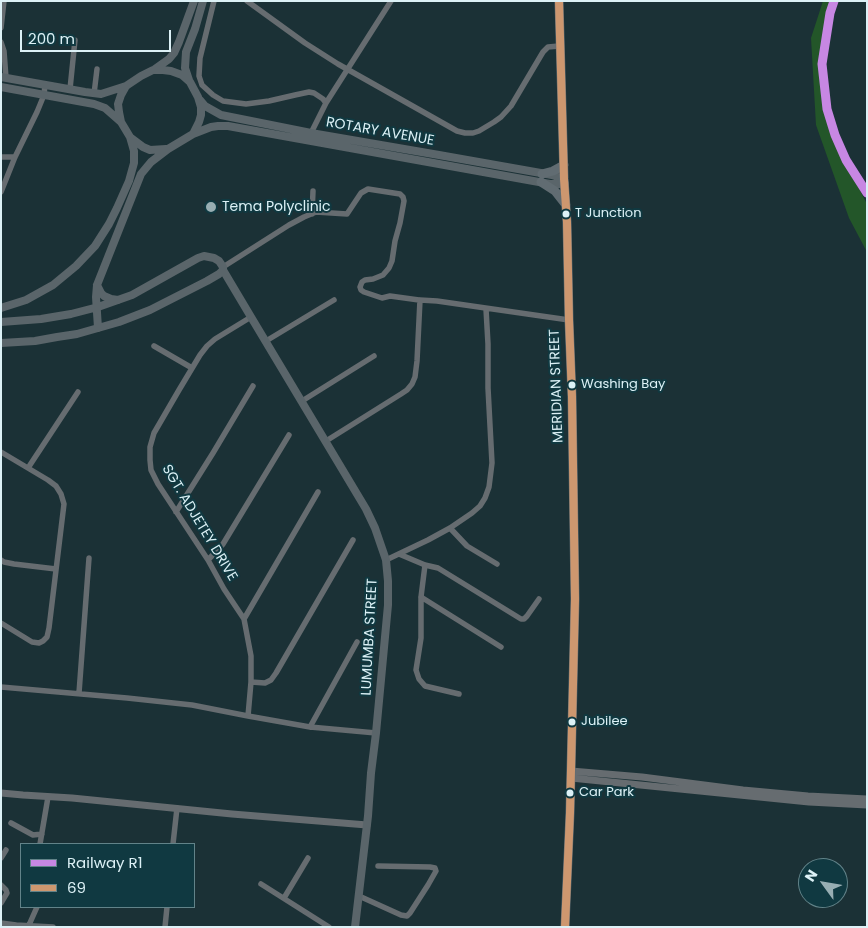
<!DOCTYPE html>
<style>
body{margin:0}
#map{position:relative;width:868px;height:928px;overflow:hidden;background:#1b3136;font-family:Poppins,sans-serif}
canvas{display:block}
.frame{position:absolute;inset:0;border:2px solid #dcf1f6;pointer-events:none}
.legend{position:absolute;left:20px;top:843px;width:175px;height:65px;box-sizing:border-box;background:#103941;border:1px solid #628389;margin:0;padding:6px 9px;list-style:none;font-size:15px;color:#dcf1f6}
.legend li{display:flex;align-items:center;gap:10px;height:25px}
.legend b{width:25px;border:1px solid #628389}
.north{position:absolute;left:798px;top:858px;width:50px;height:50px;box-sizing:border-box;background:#103941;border:1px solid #628389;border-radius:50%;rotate:302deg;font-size:14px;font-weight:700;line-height:20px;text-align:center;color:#dcf1f6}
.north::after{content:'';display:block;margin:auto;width:18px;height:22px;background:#98aeb3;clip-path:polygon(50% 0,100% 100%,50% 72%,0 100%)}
.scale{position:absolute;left:20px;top:30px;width:151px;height:22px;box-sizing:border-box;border:2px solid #dcf1f6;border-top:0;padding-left:6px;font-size:15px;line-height:18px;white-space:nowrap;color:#dcf1f6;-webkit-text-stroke:4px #103941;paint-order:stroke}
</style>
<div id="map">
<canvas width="868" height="928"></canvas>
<div class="frame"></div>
<ul class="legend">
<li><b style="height:6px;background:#c787e3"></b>Railway R1</li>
<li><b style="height:6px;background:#cd976f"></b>69</li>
</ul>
<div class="north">N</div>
<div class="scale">200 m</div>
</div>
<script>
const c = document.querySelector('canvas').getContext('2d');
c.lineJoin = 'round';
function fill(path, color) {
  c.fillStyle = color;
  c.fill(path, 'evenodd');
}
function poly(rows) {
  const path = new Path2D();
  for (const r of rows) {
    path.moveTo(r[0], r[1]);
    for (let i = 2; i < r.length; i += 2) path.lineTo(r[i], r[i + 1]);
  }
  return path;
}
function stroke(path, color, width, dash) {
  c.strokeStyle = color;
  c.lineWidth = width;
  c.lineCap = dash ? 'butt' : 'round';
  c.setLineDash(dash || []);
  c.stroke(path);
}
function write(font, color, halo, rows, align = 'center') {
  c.font = font + ' Poppins,sans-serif';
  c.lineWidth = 4;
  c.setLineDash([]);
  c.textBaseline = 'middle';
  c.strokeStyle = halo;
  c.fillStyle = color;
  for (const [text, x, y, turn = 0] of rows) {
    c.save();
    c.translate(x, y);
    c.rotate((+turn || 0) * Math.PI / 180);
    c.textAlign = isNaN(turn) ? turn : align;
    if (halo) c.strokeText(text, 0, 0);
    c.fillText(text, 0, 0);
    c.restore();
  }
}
fill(poly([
 [823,1,832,1,830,9,821,52,822,103,831,135,867,204,867,252,849,218,816,125,811,38]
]), '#235629');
stroke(poly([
 [214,1,200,58,199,76,202,85,213,95,223,101,246,104,269,101,295,95,309,92,314,93,323,99,326,103,311,133],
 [247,1,305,43,338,64,457,131,465,133,473,133,479,131,494,122,501,117,511,106,543,52,548,47,559,46],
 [1,28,4,1],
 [1,42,4,51,6,78],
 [70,89,75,40],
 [94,94,97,69],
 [326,103,391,1],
 [1,157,15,157],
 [1,192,15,157,37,112,44,95,45,85],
 [312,214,313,191],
 [223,267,289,225,304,217,316,212,347,214,361,193,368,189,400,194,403,197,404,201,400,223,395,241,392,261,389,268,383,275,373,279,365,280,362,282,360,287,361,290,364,292,382,298,390,296,419,300],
 [266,341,334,300],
 [154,346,192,368],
 [302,401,374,356],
 [326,441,401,394,407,390,412,384,415,377,417,361,420,300,437,301,569,320],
 [1,452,48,480,56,486,61,494,64,504,49,628,47,637,43,641,39,643,32,642,1,623],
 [28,468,78,392],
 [176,512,213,453,253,386],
 [450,528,467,546,497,564],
 [399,554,425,565,438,568,521,619,524,619,527,616,539,599],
 [1,560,4,562,14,564,56,569],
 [208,560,223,544,289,435],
 [386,560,428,540,450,528,472,513,480,506,485,498,489,487,492,463,488,388,488,344,486,309],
 [425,565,421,597,421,638,416,670,419,679,425,686,459,694],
 [421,597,501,647],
 [244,619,318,492],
 [251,682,265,683,271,680,276,673,353,540],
 [1,687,127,698,192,705,248,716,310,727,376,733],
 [79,693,89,558],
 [248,716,251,682,251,656,244,619,224,589,208,560,158,484,151,470,150,460,150,447,154,433,179,390,200,355,207,346,215,339,251,317],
 [310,727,357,642],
 [11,823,33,835,42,834],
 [40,844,48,797],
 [173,844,177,808],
 [1,858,6,850],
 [261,884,329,927],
 [1,885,6,890,7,893,1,903],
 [359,896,401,915,407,916,410,913,428,885,436,871,435,868,430,867,378,866],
 [284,898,308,858],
 [1,923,16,925],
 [29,925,37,907],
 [16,927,16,925,53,927],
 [165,927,167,907]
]), '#666c70', 5.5);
stroke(poly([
 [571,771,642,777,743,790,808,796,867,799],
 [571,778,809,802,867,805],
 [1,793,23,795,72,798,232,814,367,825]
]), '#666c70', 7);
stroke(poly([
 [155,69,169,59,174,53,179,42,194,1],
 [1,77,85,92,101,94,126,86],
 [189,80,185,68,186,52,195,29,203,1],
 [1,87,94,104,105,108,121,122],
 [200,100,205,106,221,115,311,133,439,155,552,175,564,179],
 [193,134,211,127,218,126,228,126,550,184,565,184],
 [131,138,143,147,150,150,166,149],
 [97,285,101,293,104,296,111,299,118,300],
 [1,308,26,300,53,285,76,266,95,246,109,224,117,208,129,181,134,163,134,151,130,137,121,122,119,112,118,104,121,95,126,86,141,76,153,70,163,70,171,71,182,75,190,82,198,97,201,107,201,115,199,122,193,134,168,149,151,162,141,174,97,285,96,297,98,328],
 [1,322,41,319,71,314,98,307,132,295,198,258,204,256,214,258,219,261,223,267,223,270,251,317,366,509,375,528,386,560,388,581,388,605,376,733,371,773,368,816,355,927],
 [1,343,35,341,57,337,77,334,119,322,150,310,207,281,219,274,223,270]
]), '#5a656a', 8);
stroke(poly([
 [559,1,564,179,567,222,569,320,572,397,575,599,570,813,565,927],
 [542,174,553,171,564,165],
 [541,182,555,191,566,205]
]), '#616c72', 9);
stroke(poly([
 [559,1,564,179,567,222,569,320,572,397,575,599,570,813,565,927]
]), '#cd976f', 8);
stroke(poly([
 [834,1,830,13,822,64,827,109,835,135,846,160,867,193]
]), '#c787e3', 9);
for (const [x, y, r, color] of [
 [211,207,6,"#98aeb3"],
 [566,214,4.5,"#dcf1f6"],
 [572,385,4.5,"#dcf1f6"],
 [572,722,4.5,"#dcf1f6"],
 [570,793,4.5,"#dcf1f6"]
]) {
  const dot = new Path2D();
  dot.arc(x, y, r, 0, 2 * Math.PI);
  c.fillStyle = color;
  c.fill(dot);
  stroke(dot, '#103941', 2);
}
write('13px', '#dcf1f6', '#103941', [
 ["T Junction",575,214],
 ["Washing Bay",581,385],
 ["Jubilee",581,722],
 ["Car Park",579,793]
], 'left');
write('14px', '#dcf1f6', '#103941', [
 ["ROTARY AVENUE",380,132,10],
 ["MERIDIAN STREET",557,386,-92],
 ["SGT. ADJETEY DRIVE",199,523,59],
 ["LUMUMBA STREET",370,637,-87]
]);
write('14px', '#dcf1f6', '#103941', [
 ["Tema Polyclinic",222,207]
], 'left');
</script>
